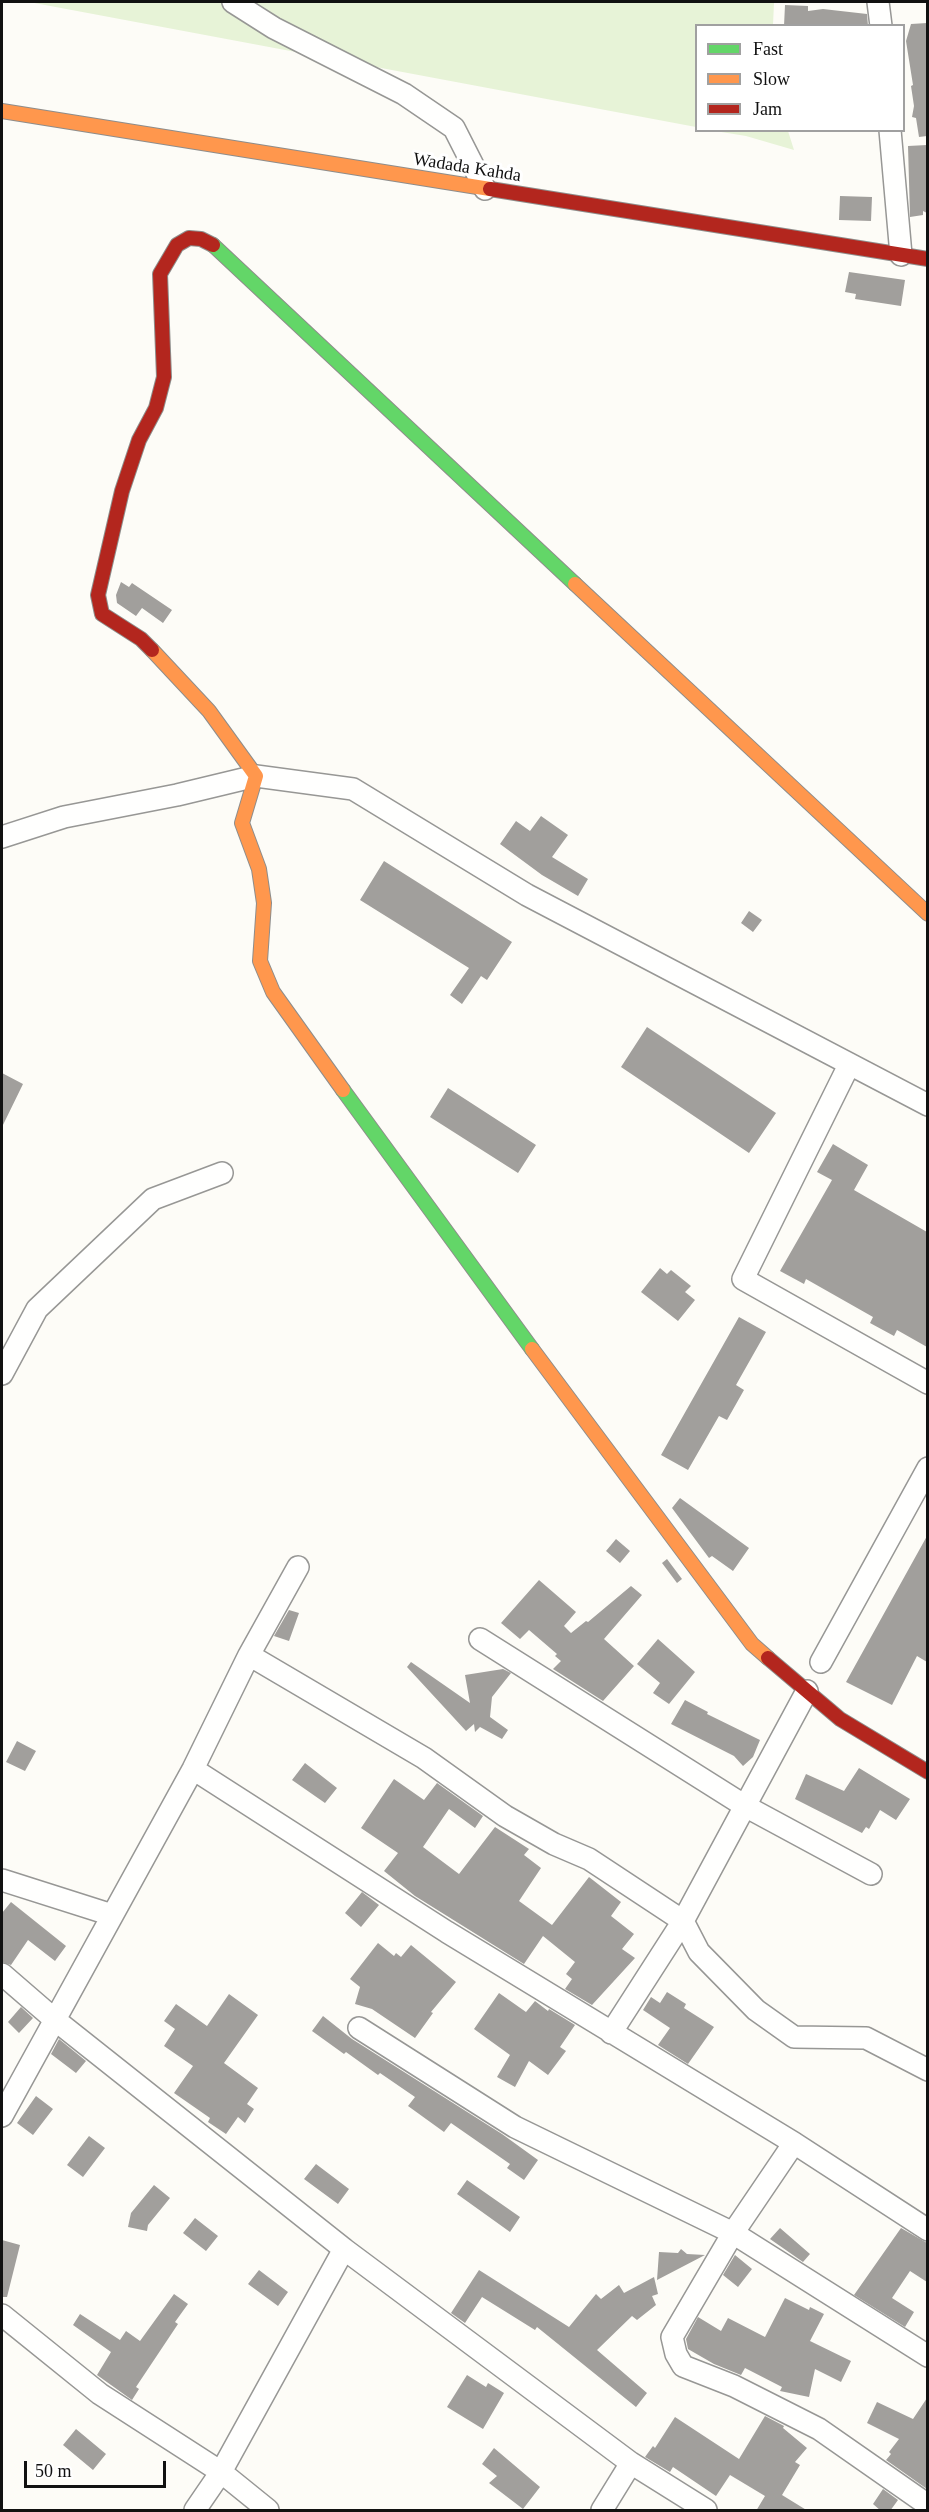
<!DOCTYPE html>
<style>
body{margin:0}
#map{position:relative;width:929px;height:2512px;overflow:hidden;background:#fdfcf7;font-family:Georgia,serif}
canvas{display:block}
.frame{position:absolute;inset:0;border:3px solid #111;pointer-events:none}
.legend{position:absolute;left:695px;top:24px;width:210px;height:108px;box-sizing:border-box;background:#fff;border:2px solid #a0a0a0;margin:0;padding:8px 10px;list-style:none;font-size:18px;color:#111}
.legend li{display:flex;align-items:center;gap:12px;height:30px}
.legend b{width:30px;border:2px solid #a0a0a0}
.scale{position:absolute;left:24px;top:2461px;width:142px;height:27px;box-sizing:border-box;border:3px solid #111;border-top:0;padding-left:8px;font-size:18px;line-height:21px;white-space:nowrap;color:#111;-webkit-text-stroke:4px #fff;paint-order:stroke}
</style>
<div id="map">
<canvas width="929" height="2512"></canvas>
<div class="frame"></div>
<ul class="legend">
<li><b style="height:8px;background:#63d668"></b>Fast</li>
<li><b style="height:8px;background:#ff974d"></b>Slow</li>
<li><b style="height:8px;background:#b3261e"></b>Jam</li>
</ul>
<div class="scale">50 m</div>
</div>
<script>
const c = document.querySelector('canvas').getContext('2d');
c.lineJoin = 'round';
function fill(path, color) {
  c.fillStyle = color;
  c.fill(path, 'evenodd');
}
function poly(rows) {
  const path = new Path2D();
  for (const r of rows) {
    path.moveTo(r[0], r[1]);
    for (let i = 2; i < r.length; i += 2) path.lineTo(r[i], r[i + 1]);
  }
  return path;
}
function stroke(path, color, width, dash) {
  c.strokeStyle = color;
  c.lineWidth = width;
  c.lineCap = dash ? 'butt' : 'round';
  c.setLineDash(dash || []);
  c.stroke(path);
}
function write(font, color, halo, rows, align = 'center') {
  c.font = font + ' Georgia,serif';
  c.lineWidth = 6;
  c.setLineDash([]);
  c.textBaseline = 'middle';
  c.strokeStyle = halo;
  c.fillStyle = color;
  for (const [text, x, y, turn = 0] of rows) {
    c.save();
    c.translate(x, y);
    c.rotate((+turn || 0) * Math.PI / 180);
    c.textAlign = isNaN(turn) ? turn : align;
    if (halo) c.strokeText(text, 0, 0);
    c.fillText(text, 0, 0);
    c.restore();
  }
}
fill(poly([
 [29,2,774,2,774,3,773,25,696,26,696,127],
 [715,131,788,131,794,150,746,136]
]), '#e7f3d7');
fill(poly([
 [785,5,808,6,808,11,823,9,867,14,868,26,784,26],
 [927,23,927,136,919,137,916,118,912,117,914,106,911,86,913,85,906,41,911,24],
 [927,145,927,213,923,211,923,215,910,217,908,146],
 [840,196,872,197,871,221,839,220],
 [849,272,905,280,901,306,855,299,856,294,845,292],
 [121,582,129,587,132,583,172,610,163,623,142,608,136,616,117,603,116,595],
 [541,816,568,835,552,857,588,879,578,896,542,875,500,844,516,821,530,831],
 [384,861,512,942,487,980,481,976,462,1004,450,995,469,968,360,900],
 [749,911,762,920,753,932,741,923],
 [647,1027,776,1113,749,1153,621,1067],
 [2,1073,23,1084,2,1127],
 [448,1088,536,1145,518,1173,430,1117],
 [833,1144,868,1165,854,1190,927,1232,927,1347,897,1330,894,1336,870,1323,873,1317,806,1279,804,1284,780,1271,832,1180,817,1172],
 [660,1268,667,1274,671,1270,691,1286,685,1292,695,1300,678,1321,641,1292],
 [739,1317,766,1332,736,1385,744,1390,727,1420,719,1416,688,1470,661,1455],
 [680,1498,749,1548,733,1571,712,1556,709,1558,672,1508],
 [927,1536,927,1662,917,1656,892,1705,846,1682],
 [616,1539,630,1551,620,1563,606,1551],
 [667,1559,682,1579,677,1583,662,1563],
 [539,1580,576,1612,564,1626,571,1633,586,1621,588,1622,631,1586,642,1595,604,1639,634,1666,603,1701,553,1669,561,1661,555,1656,557,1654,529,1630,520,1639,501,1623],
 [289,1610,299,1613,289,1641,274,1636],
 [658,1639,695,1672,669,1704,653,1693,660,1683,637,1664],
 [411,1662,470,1703,465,1675,503,1669,511,1673,492,1697,490,1717,508,1730,502,1739,480,1727,475,1732,474,1724,466,1731,407,1667],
 [685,1700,708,1712,707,1714,760,1740,753,1757,743,1766,734,1756,671,1724],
 [17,1741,36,1751,25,1771,6,1762],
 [305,1763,337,1788,325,1803,292,1780],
 [859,1768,910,1799,896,1820,880,1810,869,1829,866,1827,862,1833,795,1799,806,1774,844,1791],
 [394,1779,424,1800,437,1783,483,1816,475,1828,449,1809,423,1847,459,1874,495,1827,529,1849,524,1855,541,1868,519,1901,552,1925,589,1877,621,1902,611,1916,634,1934,622,1949,635,1958,592,2005,565,1989,572,1979,566,1974,575,1962,543,1936,524,1964,415,1896,384,1871,398,1853,361,1828],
 [362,1892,379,1905,361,1927,345,1913],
 [11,1902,66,1946,55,1961,28,1940,11,1965,2,1962,2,1913],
 [378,1943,394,1956,396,1953,401,1957,411,1945,456,1982,431,2012,433,2013,415,2038,372,2009,355,2004,360,1987,350,1979],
 [667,1992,686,2004,684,2008,714,2027,688,2064,658,2045,670,2028,643,2010,651,1997,660,2003],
 [499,1993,526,2012,535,2001,548,2011,549,2009,575,2025,560,2047,566,2051,548,2075,529,2061,515,2087,497,2077,510,2055,474,2029],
 [229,1994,258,2015,224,2063,258,2088,247,2104,254,2109,245,2123,238,2117,226,2134,208,2122,210,2118,174,2093,193,2066,164,2046,175,2029,164,2021,176,2004,207,2026],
 [21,2007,33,2018,19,2033,8,2022],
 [323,2016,352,2039,502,2134,538,2160,524,2180,507,2168,510,2164,451,2123,444,2132,408,2106,415,2097,380,2073,378,2075,346,2052,344,2054,312,2031],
 [59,2039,86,2061,76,2073,51,2054],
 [36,2096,53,2109,33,2135,17,2123],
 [89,2136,105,2148,83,2177,67,2165],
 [316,2164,349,2189,338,2204,304,2179],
 [467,2180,520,2217,510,2232,457,2194],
 [154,2185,170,2198,148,2225,147,2231,128,2227,131,2213],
 [195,2218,218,2236,206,2251,183,2233],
 [780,2228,810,2254,803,2262,770,2239],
 [901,2228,927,2243,927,2282,910,2271,892,2298,914,2312,905,2327,854,2295],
 [2,2240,20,2245,7,2297,2,2297],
 [681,2249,687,2254,705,2255,657,2280,659,2252,678,2253],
 [735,2255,752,2269,738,2287,723,2275],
 [259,2270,288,2292,278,2306,248,2284],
 [479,2270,569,2327,596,2294,601,2299,619,2285,624,2293,654,2277,658,2294,652,2296,656,2305,637,2320,632,2316,597,2350,647,2393,636,2407,537,2327,535,2330,482,2297,465,2323,451,2313],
 [174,2294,188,2304,175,2322,178,2324,136,2387,139,2389,132,2400,97,2375,111,2352,73,2325,80,2314,120,2340,126,2331,140,2341],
 [785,2298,809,2310,810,2307,824,2314,810,2341,851,2361,841,2382,815,2369,809,2397,780,2391,782,2387,745,2368,741,2375,714,2364,688,2349,686,2339,698,2317,721,2331,728,2318,765,2337],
 [467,2375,486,2387,488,2383,504,2393,483,2429,447,2407],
 [927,2398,927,2489,886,2460,891,2454,889,2452,899,2439,867,2423,877,2402,913,2419],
 [765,2416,784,2426,783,2428,807,2448,795,2462,800,2465,782,2495,808,2511,756,2511,765,2496,730,2475,716,2496,673,2467,670,2472,645,2457,653,2446,655,2448,675,2417,739,2459],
 [76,2429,106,2454,93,2470,63,2445],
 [494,2448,540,2487,523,2509,489,2483,497,2476,482,2464],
 [883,2489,898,2500,890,2511,881,2511,873,2504]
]), '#a19f9c');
const street = poly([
 [233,2,274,28,404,94,454,128,485,189],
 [878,2,881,26],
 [890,130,901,255],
 [2,837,64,817,177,795,256,776,353,789,527,895,928,1105],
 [849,1065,743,1279,928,1383],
 [2,1374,37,1309,153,1199,222,1173],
 [480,1639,745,1806,871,1874],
 [249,1655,424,1758,505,1816,554,1844,589,1859,683,1921,699,1952,756,2010,794,2037,866,2038,928,2070],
 [821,1662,928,1468],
 [193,1769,447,1932,794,2143,928,2230],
 [2,1880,112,1915],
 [2,1974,54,2019,344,2249,631,2463,706,2510],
 [359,2028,515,2127,733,2233,928,2356],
 [611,2033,683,1921,807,1691],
 [2,2116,193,1769,249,1655,298,1567],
 [794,2143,733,2233,672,2337,676,2354,683,2366,734,2386,819,2429,928,2505],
 [2,2315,100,2394,221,2472,268,2510],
 [195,2510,221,2472,344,2249],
 [602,2510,631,2463]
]);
const fast = poly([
 [213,245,575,584],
 [343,1090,532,1349]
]);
const slow = poly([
 [2,111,490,189],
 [575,584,928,914],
 [152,650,209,711,256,776,242,823,259,869,264,903,260,961,273,992,343,1090],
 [532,1349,752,1644,768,1658]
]);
const jam = poly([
 [490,189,928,259],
 [152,650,141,639,102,614,98,595,122,491,139,440,156,408,164,377,160,274,177,245,189,238,201,239,213,245],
 [768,1658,840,1719,928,1772]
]);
stroke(street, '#979795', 24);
stroke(fast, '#8e8d8b', 16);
stroke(slow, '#8e8d8b', 16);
stroke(jam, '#8e8d8b', 16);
stroke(street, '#fffffe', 21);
stroke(fast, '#63d668', 14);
stroke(slow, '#ff974d', 14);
stroke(jam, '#b3261e', 14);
write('18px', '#111', '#fff', [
 ["Wadada Kahda",467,168,9]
]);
</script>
